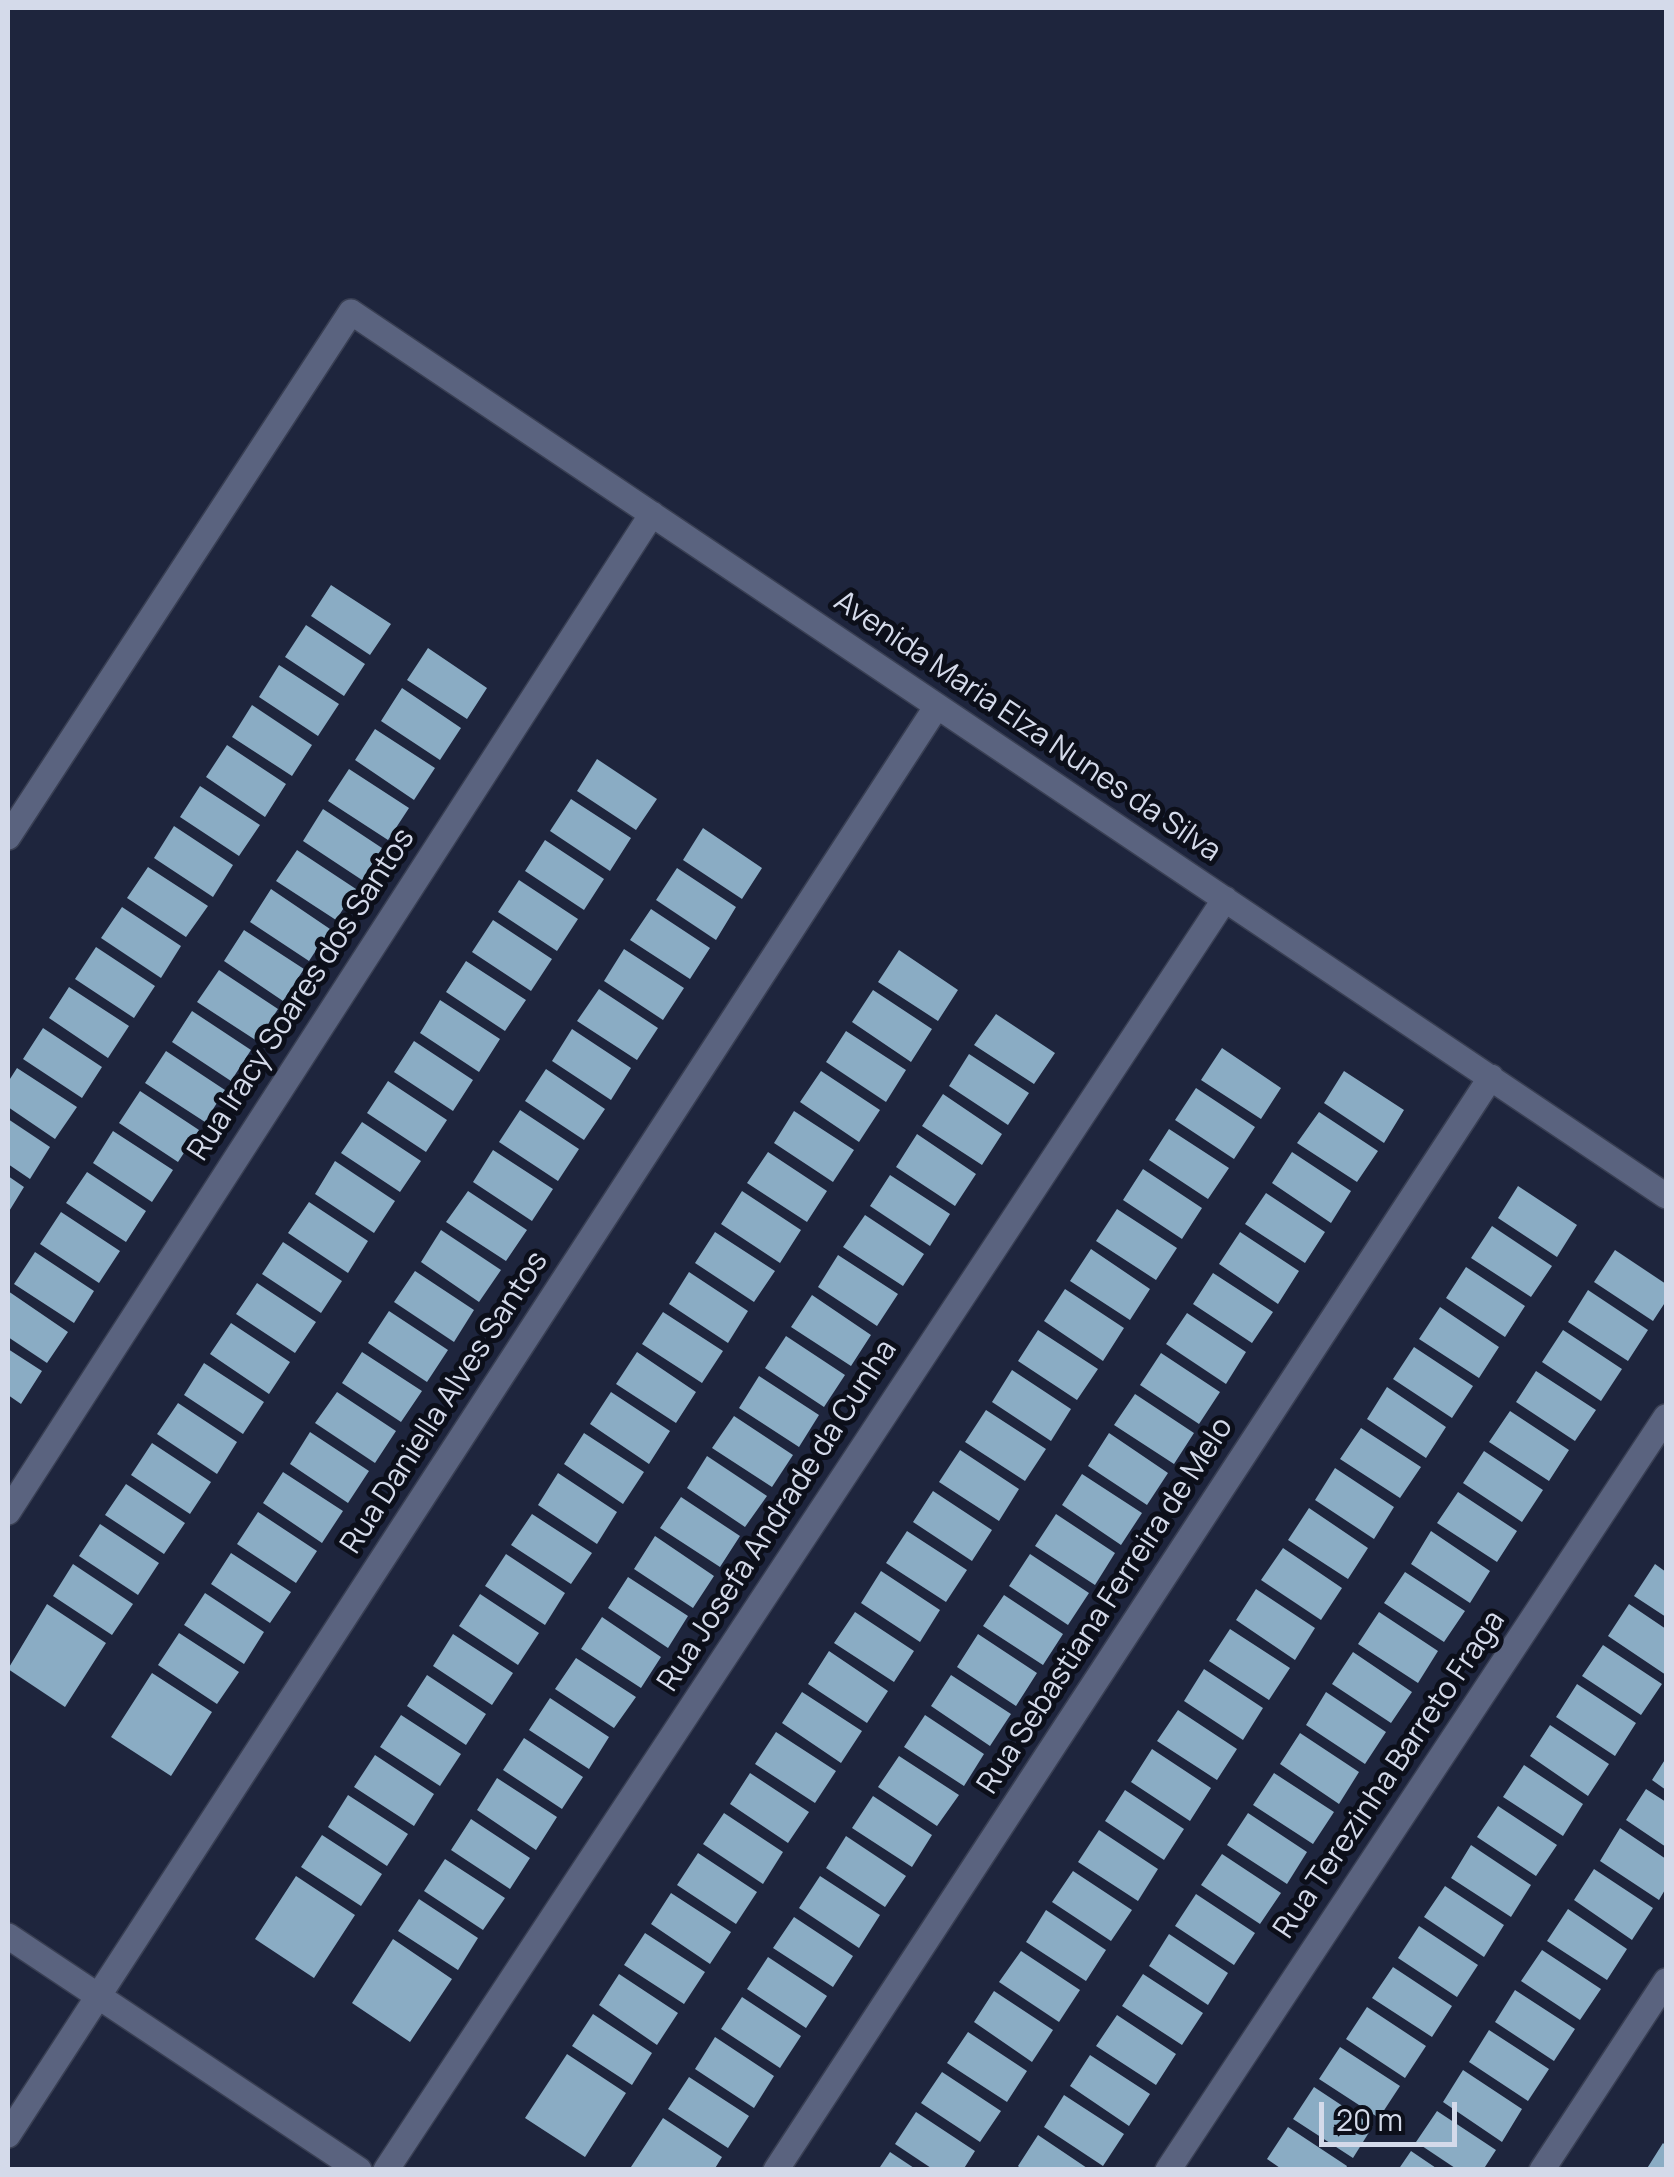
<!DOCTYPE html>
<style>
body{margin:0}
#map{position:relative;width:1674px;height:2177px;overflow:hidden;background:#1e253d;font-family:Manrope,sans-serif}
canvas{display:block}
.frame{position:absolute;inset:0;border:10px solid #d4daea;pointer-events:none}
.scale{position:absolute;left:1319px;top:2102px;width:138px;height:45px;box-sizing:border-box;border:5px solid #d4daea;border-top:0;padding-left:12px;font-size:30px;line-height:35px;white-space:nowrap;color:#d4daea;-webkit-text-stroke:8px #0c0f1a;paint-order:stroke}
</style>
<div id="map">
<canvas width="1674" height="2177"></canvas>
<div class="frame"></div>
<div class="scale">20 m</div>
</div>
<script>
const c = document.querySelector('canvas').getContext('2d');
c.lineJoin = 'round';
function fill(path, color) {
  c.fillStyle = color;
  c.fill(path, 'evenodd');
}
function poly(rows) {
  const path = new Path2D();
  for (const r of rows) {
    path.moveTo(r[0], r[1]);
    for (let i = 2; i < r.length; i += 2) path.lineTo(r[i], r[i + 1]);
  }
  return path;
}
function stroke(path, color, width, dash) {
  c.strokeStyle = color;
  c.lineWidth = width;
  c.lineCap = dash ? 'butt' : 'round';
  c.setLineDash(dash || []);
  c.stroke(path);
}
function write(font, color, halo, rows, align = 'center') {
  c.font = font + ' Manrope,sans-serif';
  c.lineWidth = 10;
  c.setLineDash([]);
  c.textBaseline = 'middle';
  c.strokeStyle = halo;
  c.fillStyle = color;
  for (const [text, x, y, turn = 0] of rows) {
    c.save();
    c.translate(x, y);
    c.rotate((+turn || 0) * Math.PI / 180);
    c.textAlign = isNaN(turn) ? turn : align;
    if (halo) c.strokeText(text, 0, 0);
    c.fillText(text, 0, 0);
    c.restore();
  }
}
fill(poly([
 [331,585,391,624,370,655,311,616],
 [306,625,365,664,344,696,285,657],
 [428,648,487,688,467,719,407,680],
 [279,665,339,704,318,736,259,697],
 [402,688,461,728,440,760,381,721],
 [252,705,312,745,292,776,232,737],
 [375,729,435,768,414,800,355,760],
 [227,745,286,784,265,817,206,777],
 [597,759,657,799,636,830,577,791],
 [349,769,409,808,388,840,328,801],
 [200,786,260,825,239,856,180,817],
 [571,799,631,838,610,871,550,831],
 [323,809,382,848,362,880,303,841],
 [174,826,233,865,213,897,154,858],
 [703,828,762,868,742,899,683,860],
 [545,840,604,879,584,910,525,871],
 [297,850,356,889,336,920,276,881],
 [148,867,208,906,186,937,127,898],
 [677,868,736,907,716,940,656,900],
 [519,880,578,919,557,951,498,912],
 [271,889,330,929,309,961,250,922],
 [122,907,181,946,161,978,101,938],
 [651,909,710,948,690,979,630,940],
 [493,920,552,959,531,991,472,952],
 [244,930,304,969,283,1001,224,961],
 [96,947,155,986,134,1018,75,979],
 [624,949,684,988,663,1020,604,981],
 [899,950,958,990,938,1021,878,982],
 [466,961,526,1000,505,1031,446,992],
 [219,970,278,1009,257,1041,197,1002],
 [69,987,129,1026,108,1058,49,1018],
 [599,989,658,1028,637,1060,577,1021],
 [873,990,932,1029,911,1062,852,1022],
 [440,1000,500,1039,479,1072,420,1033],
 [192,1011,251,1050,231,1081,172,1042],
 [996,1014,1055,1053,1034,1084,974,1045],
 [43,1028,102,1067,82,1098,23,1059],
 [572,1029,631,1068,611,1100,552,1061],
 [846,1031,906,1070,886,1102,826,1062],
 [414,1041,473,1080,453,1111,394,1072],
 [1222,1048,1281,1088,1261,1119,1201,1080],
 [166,1051,225,1090,205,1122,145,1083],
 [969,1054,1029,1093,1008,1125,949,1086],
 [17,1068,77,1107,55,1139,8,1107,8,1082],
 [546,1069,605,1109,584,1140,525,1101],
 [821,1071,880,1110,859,1142,800,1102],
 [1344,1071,1404,1110,1384,1143,1324,1103],
 [388,1081,447,1120,426,1152,367,1113],
 [1196,1088,1255,1127,1234,1159,1175,1120],
 [140,1091,199,1130,178,1162,119,1123],
 [943,1094,1002,1134,982,1165,922,1126],
 [520,1110,579,1149,558,1181,499,1142],
 [794,1111,854,1150,833,1182,774,1143],
 [1319,1112,1378,1151,1357,1182,1297,1143],
 [8,1119,50,1147,30,1179,8,1164],
 [362,1122,421,1161,400,1192,341,1153],
 [1169,1129,1229,1168,1208,1199,1149,1160],
 [113,1131,173,1170,152,1202,93,1163],
 [917,1134,976,1174,955,1206,896,1167],
 [493,1150,553,1189,532,1221,473,1182],
 [768,1152,827,1191,807,1222,747,1183],
 [1292,1152,1351,1191,1331,1223,1272,1183],
 [335,1161,395,1201,374,1233,315,1194],
 [1143,1169,1202,1208,1182,1239,1123,1200],
 [87,1172,146,1211,126,1242,66,1203],
 [890,1175,950,1214,930,1246,870,1206],
 [8,1176,24,1187,8,1213],
 [1518,1186,1577,1225,1557,1257,1498,1218],
 [468,1191,527,1230,506,1261,446,1222],
 [742,1191,801,1230,780,1263,721,1224],
 [1266,1193,1325,1232,1305,1263,1245,1224],
 [309,1202,368,1241,348,1273,288,1233],
 [1117,1209,1177,1248,1156,1280,1096,1241],
 [61,1212,120,1251,99,1283,40,1244],
 [865,1215,924,1254,903,1286,843,1247],
 [1492,1226,1552,1266,1531,1297,1471,1258],
 [441,1230,501,1270,479,1302,421,1262],
 [715,1232,775,1271,754,1302,695,1263],
 [1240,1232,1299,1271,1278,1304,1219,1264],
 [283,1242,342,1281,321,1313,262,1274],
 [1091,1249,1150,1289,1130,1320,1070,1281],
 [1615,1250,1666,1284,1666,1301,1653,1321,1594,1282],
 [35,1252,94,1291,74,1323,14,1284],
 [838,1255,898,1294,877,1326,818,1287],
 [1466,1267,1525,1306,1505,1337,1446,1298],
 [415,1271,474,1310,454,1342,394,1302],
 [689,1272,748,1311,728,1343,669,1304],
 [1213,1273,1273,1312,1252,1343,1193,1304],
 [257,1283,316,1322,295,1353,236,1314],
 [1065,1289,1124,1328,1103,1361,1044,1321],
 [1588,1290,1648,1330,1628,1361,1568,1322],
 [8,1291,68,1332,47,1363,8,1337],
 [812,1295,871,1335,851,1366,791,1327],
 [1440,1307,1499,1347,1479,1378,1419,1339],
 [389,1311,448,1350,427,1382,368,1343],
 [663,1312,723,1351,702,1383,642,1344],
 [1187,1313,1246,1352,1226,1384,1166,1344],
 [231,1323,290,1362,269,1394,210,1354],
 [1038,1330,1098,1369,1077,1400,1018,1361],
 [1563,1330,1622,1369,1601,1401,1542,1362],
 [786,1336,845,1375,824,1407,765,1368],
 [1414,1347,1473,1386,1452,1418,1393,1379],
 [8,1349,42,1371,21,1404,8,1395],
 [362,1352,422,1391,401,1422,342,1383],
 [637,1352,696,1392,676,1423,616,1384],
 [1161,1353,1220,1392,1199,1424,1140,1385],
 [204,1363,264,1402,243,1434,184,1395],
 [1012,1370,1071,1409,1051,1441,992,1402],
 [1536,1371,1596,1410,1575,1441,1516,1402],
 [759,1376,819,1415,799,1447,739,1408],
 [1387,1387,1446,1427,1426,1458,1367,1419],
 [337,1392,396,1431,375,1463,315,1423],
 [611,1392,670,1431,649,1464,590,1424],
 [1135,1394,1194,1433,1174,1464,1114,1425],
 [178,1403,237,1442,217,1474,157,1434],
 [986,1410,1046,1449,1025,1481,965,1442],
 [1510,1411,1569,1450,1549,1481,1489,1442],
 [734,1416,793,1455,772,1487,712,1448],
 [1361,1428,1421,1467,1400,1498,1340,1459],
 [310,1432,369,1471,348,1503,290,1464],
 [584,1433,644,1472,623,1504,564,1464],
 [1109,1433,1168,1473,1147,1505,1088,1466],
 [152,1443,211,1482,190,1514,131,1475],
 [960,1450,1019,1489,999,1521,939,1482],
 [1484,1451,1543,1490,1522,1522,1463,1483],
 [707,1456,767,1496,745,1527,687,1488],
 [1335,1468,1394,1507,1374,1539,1315,1500],
 [283,1472,343,1511,322,1543,263,1503],
 [558,1473,617,1512,597,1544,538,1505],
 [1082,1474,1142,1513,1121,1545,1062,1505],
 [126,1484,185,1523,164,1554,105,1515],
 [933,1491,992,1530,972,1561,913,1522],
 [1458,1492,1517,1531,1497,1562,1437,1523],
 [681,1497,740,1536,720,1567,660,1528],
 [1309,1508,1368,1548,1348,1579,1288,1540],
 [258,1512,317,1551,296,1583,237,1544],
 [532,1514,592,1553,571,1584,511,1545],
 [1056,1514,1115,1553,1095,1585,1035,1546],
 [100,1524,159,1563,138,1595,79,1556],
 [907,1531,967,1570,946,1602,886,1563],
 [1431,1531,1490,1571,1470,1603,1411,1564],
 [655,1536,714,1576,693,1608,634,1569],
 [1283,1548,1342,1588,1321,1620,1261,1580],
 [231,1553,291,1592,270,1623,211,1584],
 [506,1554,565,1593,545,1625,485,1586],
 [1030,1554,1089,1593,1068,1625,1009,1586],
 [73,1564,133,1604,112,1635,53,1596],
 [1655,1564,1666,1572,1666,1617,1634,1596],
 [881,1571,940,1610,920,1642,861,1603],
 [1405,1572,1465,1611,1444,1642,1384,1603],
 [628,1577,688,1616,668,1648,608,1608],
 [1256,1589,1315,1628,1295,1660,1236,1620],
 [205,1593,264,1632,244,1664,184,1625],
 [480,1594,539,1633,518,1665,459,1626],
 [1004,1595,1063,1634,1043,1665,983,1626],
 [47,1604,106,1643,65,1707,8,1669],
 [1629,1604,1666,1629,1666,1675,1608,1636],
 [855,1612,914,1651,894,1682,834,1643],
 [1379,1612,1438,1651,1418,1683,1358,1644],
 [602,1617,661,1657,641,1688,581,1649],
 [1230,1629,1290,1668,1269,1700,1209,1661],
 [179,1633,239,1672,217,1704,158,1665],
 [453,1634,513,1673,492,1705,433,1666],
 [978,1634,1037,1673,1016,1706,957,1667],
 [1603,1645,1662,1684,1641,1715,1582,1676],
 [829,1651,888,1691,867,1723,808,1684],
 [1353,1652,1412,1692,1391,1723,1332,1684],
 [576,1658,636,1697,614,1728,555,1689],
 [1204,1669,1263,1708,1243,1740,1184,1701],
 [152,1673,212,1712,171,1776,111,1737],
 [427,1675,486,1714,466,1745,407,1706],
 [951,1675,1011,1714,990,1746,931,1706],
 [1577,1684,1636,1723,1615,1756,1556,1717],
 [802,1692,862,1731,841,1763,782,1723],
 [1326,1692,1386,1732,1365,1764,1306,1725],
 [550,1698,609,1737,589,1769,529,1730],
 [1178,1710,1237,1749,1217,1780,1157,1741],
 [401,1715,461,1754,440,1786,380,1747],
 [925,1715,984,1754,964,1786,904,1747],
 [1550,1725,1609,1764,1588,1796,1530,1756],
 [776,1732,836,1771,815,1803,755,1764],
 [1300,1733,1359,1772,1339,1804,1280,1764],
 [524,1738,583,1777,562,1809,503,1770],
 [1152,1749,1211,1788,1190,1821,1131,1782],
 [375,1755,434,1794,414,1826,354,1787],
 [899,1756,959,1795,937,1826,878,1787],
 [1666,1758,1666,1790,1652,1780],
 [1524,1765,1583,1804,1563,1836,1503,1797],
 [750,1773,809,1812,788,1843,730,1804],
 [1274,1773,1334,1812,1313,1844,1253,1805],
 [497,1778,557,1817,536,1850,477,1810],
 [1646,1789,1666,1802,1666,1847,1626,1820],
 [1125,1790,1184,1829,1164,1860,1105,1821],
 [348,1795,408,1834,387,1866,328,1827],
 [873,1796,932,1835,912,1867,852,1828],
 [1498,1806,1557,1845,1536,1876,1477,1837],
 [724,1813,783,1852,763,1884,703,1844],
 [1248,1813,1307,1852,1287,1884,1227,1845],
 [471,1819,530,1858,510,1889,451,1850],
 [1620,1828,1666,1859,1666,1888,1659,1900,1600,1861],
 [1099,1830,1158,1869,1138,1901,1078,1862],
 [322,1835,382,1874,361,1906,301,1867],
 [846,1836,906,1876,885,1907,826,1868],
 [1471,1845,1531,1885,1511,1917,1451,1878],
 [698,1853,757,1892,736,1924,677,1885],
 [1222,1854,1281,1893,1260,1924,1201,1885],
 [445,1859,505,1898,483,1930,424,1891],
 [1594,1869,1653,1908,1632,1940,1574,1900],
 [1073,1871,1132,1910,1111,1941,1052,1902],
 [296,1876,355,1915,314,1978,255,1939],
 [820,1876,880,1915,859,1948,799,1908],
 [1445,1886,1504,1925,1484,1957,1424,1917],
 [671,1893,731,1932,710,1964,651,1924],
 [1196,1894,1255,1933,1234,1965,1175,1926],
 [419,1899,478,1938,458,1970,398,1931],
 [1568,1909,1627,1949,1607,1980,1547,1941],
 [1046,1910,1106,1950,1086,1981,1026,1942],
 [794,1917,853,1956,833,1987,773,1948],
 [1419,1926,1478,1965,1457,1997,1398,1958],
 [645,1933,705,1972,684,2004,624,1965],
 [1169,1934,1228,1973,1208,2005,1149,1966],
 [393,1939,452,1979,410,2042,352,2003],
 [1542,1950,1601,1989,1580,2020,1521,1981],
 [1021,1951,1080,1990,1059,2022,999,1982],
 [768,1957,827,1996,806,2028,747,1989],
 [1393,1967,1452,2006,1432,2037,1372,1998],
 [619,1974,678,2013,657,2045,599,2005],
 [1143,1974,1203,2013,1182,2045,1122,2006],
 [1515,1990,1575,2029,1554,2061,1495,2022],
 [994,1991,1053,2030,1032,2062,974,2022],
 [742,1997,801,2036,780,2068,721,2029],
 [1367,2007,1426,2046,1405,2078,1346,2039],
 [593,2014,652,2053,632,2085,572,2046],
 [1117,2015,1176,2054,1156,2085,1096,2046],
 [1489,2030,1549,2069,1528,2101,1469,2062],
 [968,2032,1027,2071,1007,2102,947,2063],
 [715,2037,774,2076,754,2108,695,2069],
 [1340,2047,1400,2086,1379,2118,1319,2079],
 [567,2054,626,2093,585,2157,525,2118],
 [1090,2055,1150,2094,1129,2126,1070,2086],
 [1463,2070,1522,2109,1502,2142,1443,2102],
 [942,2072,1001,2111,980,2142,921,2103],
 [689,2077,749,2116,728,2148,668,2109],
 [1314,2087,1373,2126,1353,2158,1293,2119],
 [1064,2095,1124,2134,1103,2166,1044,2127],
 [1437,2111,1496,2150,1483,2170,1458,2170,1416,2142],
 [916,2112,975,2151,963,2170,934,2170,895,2144],
 [663,2118,722,2157,714,2170,629,2170],
 [1288,2127,1347,2166,1345,2170,1283,2170,1267,2159],
 [1038,2135,1090,2170,1022,2170,1018,2166],
 [1663,2143,1666,2146,1666,2170,1646,2170],
 [1411,2151,1439,2170,1398,2170],
 [890,2152,917,2170,878,2170]
]), '#8aacc4');
const minor = poly([
 [8,837,351,312,1666,1196],
 [8,1512,652,514],
 [8,1936,359,2170],
 [8,2135,937,706],
 [386,2170,1225,899],
 [776,2170,1491,1077],
 [1168,2170,1666,1417],
 [1542,2170,1666,1981]
]);
stroke(minor, '#393f53', 28);
stroke(minor, '#5a637f', 25);
write('30px', '#d4daea', '#0c0f1a', [
 ["Avenida Maria Elza Nunes da Silva",1027,727,34],
 ["Rua Iracy Soares dos Santos",302,995,-57],
 ["Rua Daniella Alves Santos",445,1403,-57],
 ["Rua Josefa Andrade da Cunha",778,1516,-57],
 ["Rua Sebastiana Ferreira de Melo",1106,1606,-57],
 ["Rua Terezinha Barreto Fraga",1390,1775,-56]
]);
</script>
